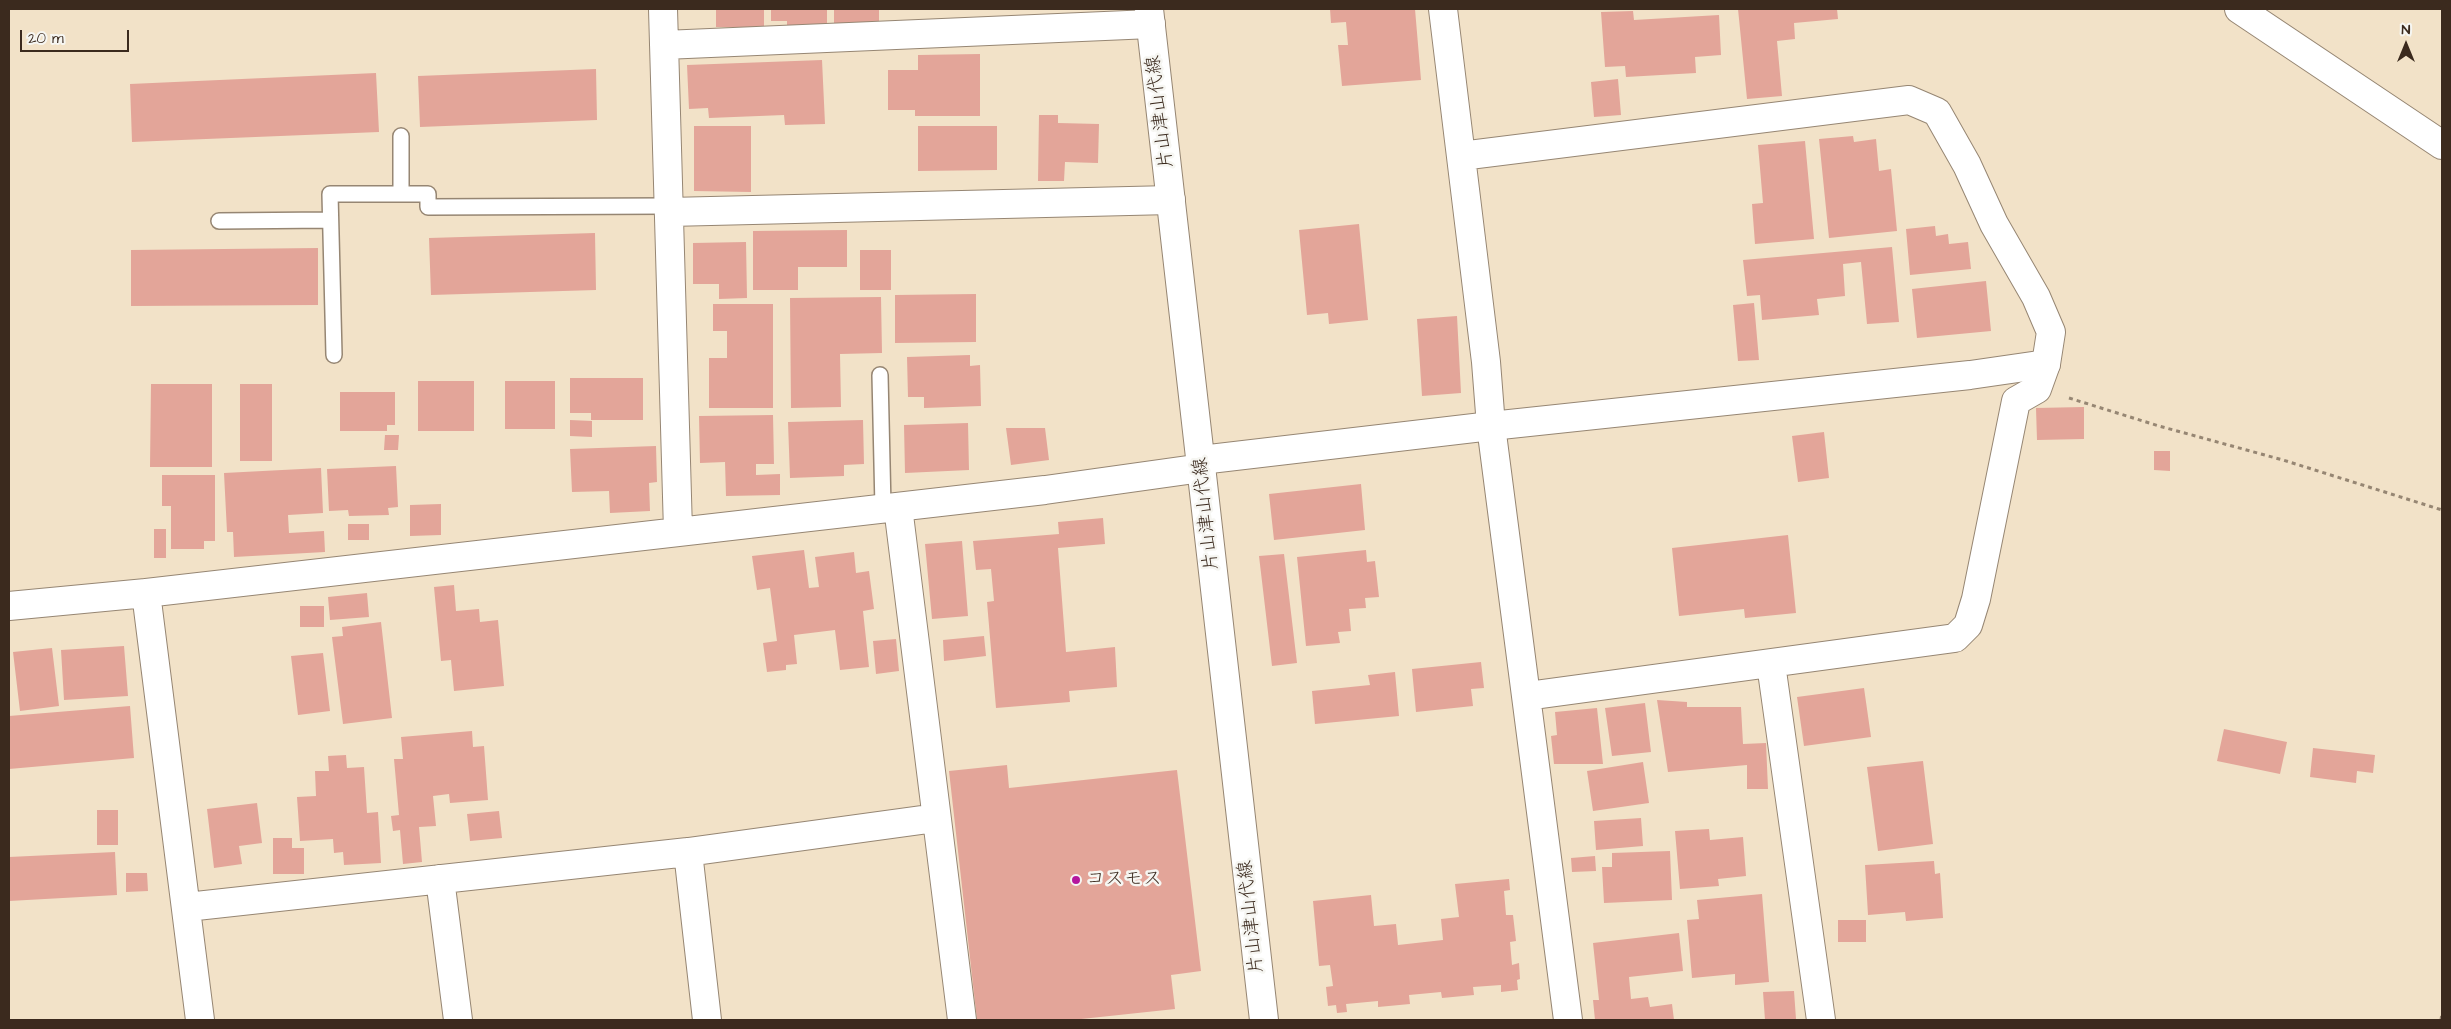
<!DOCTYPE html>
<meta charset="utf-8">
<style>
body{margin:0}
#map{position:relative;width:2451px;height:1029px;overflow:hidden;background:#f2e2c8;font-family:"Architects Daughter",sans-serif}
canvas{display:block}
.frame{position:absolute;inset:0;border:10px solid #3b2a1e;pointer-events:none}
.north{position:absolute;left:2381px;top:20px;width:50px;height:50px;-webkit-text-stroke:4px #f6f6f2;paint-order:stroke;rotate:0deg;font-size:14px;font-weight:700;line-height:20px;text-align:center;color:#3b2a1e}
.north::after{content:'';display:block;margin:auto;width:18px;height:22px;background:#3b2a1e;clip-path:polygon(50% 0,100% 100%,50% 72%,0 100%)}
.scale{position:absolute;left:20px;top:30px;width:109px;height:22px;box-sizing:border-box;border:2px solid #3b2a1e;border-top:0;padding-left:6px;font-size:15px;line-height:18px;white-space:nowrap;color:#3b2a1e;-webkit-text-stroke:4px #f6f6f2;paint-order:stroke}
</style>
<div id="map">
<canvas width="2451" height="1029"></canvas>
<div class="frame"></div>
<div class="north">N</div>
<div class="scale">20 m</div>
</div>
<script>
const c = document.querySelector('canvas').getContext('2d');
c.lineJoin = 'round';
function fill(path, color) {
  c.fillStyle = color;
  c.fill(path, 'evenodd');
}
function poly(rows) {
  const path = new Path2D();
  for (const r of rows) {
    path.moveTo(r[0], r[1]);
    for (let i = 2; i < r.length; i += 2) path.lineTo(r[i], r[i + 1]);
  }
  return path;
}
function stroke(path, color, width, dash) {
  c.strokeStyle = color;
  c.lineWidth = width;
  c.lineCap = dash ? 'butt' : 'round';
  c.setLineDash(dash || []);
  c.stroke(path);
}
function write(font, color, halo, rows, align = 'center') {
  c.font = font + ' "Architects Daughter","Klee One",sans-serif';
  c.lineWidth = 5;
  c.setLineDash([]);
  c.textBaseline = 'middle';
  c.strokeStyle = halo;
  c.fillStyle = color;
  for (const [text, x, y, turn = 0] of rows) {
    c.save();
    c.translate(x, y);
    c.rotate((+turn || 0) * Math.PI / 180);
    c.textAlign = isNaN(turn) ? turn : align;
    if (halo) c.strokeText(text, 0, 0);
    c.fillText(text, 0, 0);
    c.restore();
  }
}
fill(poly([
 [716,9,764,9,764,27,716,27],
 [771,9,827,9,827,28,787,28,787,21,771,21],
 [834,9,879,9,879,23,834,23],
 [1330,9,1415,9,1421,80,1342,86,1338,45,1348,45,1346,22,1331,23],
 [1738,9,1837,9,1838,19,1794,23,1795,39,1777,41,1782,96,1747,99],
 [1633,11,1634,20,1719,15,1721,55,1695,57,1696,73,1626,77,1625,66,1605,67,1601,12],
 [980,54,980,116,915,116,915,110,888,110,888,70,918,70,918,55],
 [822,60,825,124,785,125,784,115,709,118,708,108,689,109,687,65],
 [596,69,597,120,420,127,418,76],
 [376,73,379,132,132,142,130,84],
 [1618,79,1621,115,1594,117,1591,82],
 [1039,115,1058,115,1058,123,1099,124,1098,163,1065,162,1064,181,1038,181],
 [694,126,751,126,751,192,694,191],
 [918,126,997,126,997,170,918,171],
 [1853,136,1854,142,1876,139,1879,171,1891,169,1897,231,1829,238,1819,139],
 [1805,141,1814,239,1755,244,1752,204,1763,203,1758,145],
 [1359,224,1368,320,1329,324,1328,313,1307,315,1299,230],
 [1935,226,1936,236,1948,234,1949,244,1968,242,1971,269,1910,275,1906,229],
 [847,230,847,267,798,267,798,290,753,290,753,231],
 [595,233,596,290,431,295,429,238],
 [746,242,747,298,719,299,719,284,693,284,693,243],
 [1892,247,1899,322,1867,324,1861,262,1843,264,1845,296,1817,299,1819,315,1762,320,1760,295,1747,296,1743,260],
 [318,248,318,305,131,306,131,250],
 [860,250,891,250,891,290,860,290],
 [1986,281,1991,331,1917,338,1912,289],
 [976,294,976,342,895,343,895,295],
 [881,297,882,353,840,354,841,407,791,408,790,298],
 [1754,303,1759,360,1738,361,1733,305],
 [713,304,773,304,773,408,709,408,709,358,727,358,727,331,713,331],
 [1457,316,1461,393,1422,396,1417,319],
 [970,355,970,366,980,365,981,406,924,408,924,397,908,397,907,357],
 [570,378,643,378,643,420,591,420,591,413,570,413],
 [418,381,474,381,474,431,418,431],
 [505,381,555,381,555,429,505,429],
 [151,384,212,384,212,467,150,467],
 [240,384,272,384,272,461,240,461],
 [340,392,395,392,395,425,387,425,387,431,340,431],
 [2084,407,2084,439,2037,440,2036,408],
 [773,415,774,464,756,464,756,475,780,474,780,495,726,496,725,462,700,463,699,416],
 [570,420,592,421,592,437,570,436],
 [863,420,864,464,844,465,844,476,790,478,788,422],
 [968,423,969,470,905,473,904,425],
 [1006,428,1045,428,1049,460,1011,465],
 [1824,432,1829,478,1798,482,1792,436],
 [385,435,399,435,398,450,384,450],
 [656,446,657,482,649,483,650,511,610,513,609,491,572,492,570,449],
 [2154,451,2170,451,2170,471,2154,470],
 [396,466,398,507,388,508,389,515,349,516,348,510,329,511,327,469],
 [321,468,323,513,288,515,289,533,324,531,325,552,234,557,233,532,227,532,224,473],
 [162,475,215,475,215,541,204,541,204,549,171,549,171,506,162,506],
 [1361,484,1365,530,1274,540,1269,494],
 [441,504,441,535,410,536,410,505],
 [1103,518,1105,544,1058,548,1066,652,1115,647,1117,687,1069,691,1070,702,996,708,987,602,994,601,991,569,976,570,973,541,1059,534,1058,522],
 [348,524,369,524,369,540,348,540],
 [154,529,166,529,166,558,154,558],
 [1788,535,1796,613,1745,618,1744,609,1679,616,1672,548],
 [962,541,968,616,932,619,925,544],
 [804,550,809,588,819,587,815,557,854,552,856,573,869,571,874,609,863,611,869,667,840,670,835,630,794,635,797,664,786,665,786,670,767,672,763,643,777,641,770,588,757,590,752,556],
 [1366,550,1367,562,1375,561,1379,597,1365,598,1366,608,1349,609,1351,631,1338,632,1340,643,1306,646,1297,557],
 [1284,554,1297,663,1272,666,1259,556],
 [454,585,456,611,479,609,480,622,498,620,504,686,454,691,451,660,441,661,434,587],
 [367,593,369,617,330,620,328,597],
 [300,606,324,606,324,627,300,627],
 [381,622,392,718,343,724,332,637,343,636,342,627],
 [984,636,986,656,944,661,943,640],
 [896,639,899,671,876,674,873,641],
 [124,646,128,696,64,700,61,650],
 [52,648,59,706,20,711,13,652],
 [323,653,330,711,298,715,291,656],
 [1481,662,1484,688,1471,689,1473,706,1416,712,1412,669],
 [1395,672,1399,716,1315,724,1312,691,1370,685,1368,675],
 [1864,688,1871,737,1804,746,1797,697],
 [1657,700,1687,702,1687,707,1741,707,1743,744,1766,743,1768,789,1747,789,1747,765,1668,772],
 [1645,703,1651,752,1612,756,1605,708],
 [130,706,134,758,9,769,9,716],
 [1597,708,1603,764,1554,764,1551,736,1557,735,1555,712],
 [2224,729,2287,742,2280,774,2217,761],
 [472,731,473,747,484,746,488,800,450,803,449,794,433,796,436,826,419,827,422,862,403,864,400,830,393,831,391,816,399,815,394,759,403,759,401,737],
 [2313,748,2375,755,2373,773,2357,771,2356,783,2310,777],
 [346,755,347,768,364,767,367,813,378,812,381,863,344,865,343,852,334,853,333,839,300,841,297,797,316,796,315,771,329,771,328,756],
 [1923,761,1933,844,1878,851,1867,767],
 [1643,762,1649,803,1593,811,1587,771],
 [1007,765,1009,788,1177,770,1201,971,1171,975,1175,1009,1072,1020,977,1020,949,771],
 [257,803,262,843,239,846,242,864,214,868,207,809],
 [97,810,118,810,118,845,97,845],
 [499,811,502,838,470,841,467,814],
 [1641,818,1643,846,1596,850,1594,821],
 [1709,829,1710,840,1743,837,1746,876,1718,879,1719,886,1680,889,1675,831],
 [273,838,292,838,292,848,304,848,304,874,273,874],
 [1670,851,1672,900,1604,903,1602,867,1612,867,1612,853],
 [115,852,117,895,9,901,9,857],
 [1595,856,1596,871,1572,872,1571,858],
 [1934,861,1935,874,1940,873,1943,918,1906,921,1905,912,1868,915,1865,865],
 [126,873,147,873,148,891,126,892],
 [1509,879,1510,890,1504,891,1506,915,1513,915,1516,941,1510,942,1512,965,1519,963,1520,979,1517,980,1518,990,1501,992,1501,985,1473,987,1474,995,1442,998,1441,992,1409,995,1410,1004,1378,1007,1378,1001,1346,1004,1347,1012,1337,1013,1336,1005,1328,1006,1326,987,1333,986,1330,965,1319,966,1313,901,1371,895,1374,926,1396,924,1398,945,1443,940,1441,919,1459,917,1455,884],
 [1762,894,1769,982,1735,985,1735,974,1692,978,1687,920,1699,919,1697,900],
 [1838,920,1866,920,1866,942,1838,942],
 [1679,933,1683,971,1629,977,1631,999,1648,997,1650,1007,1672,1004,1674,1020,1595,1020,1593,1000,1599,1000,1593,943],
 [1794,991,1796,1019,1765,1020,1763,992]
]), '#e3a599');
const lane = poly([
 [401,136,401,194],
 [219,221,330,220],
 [334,355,330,194,428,194,428,207,667,206],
 [880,375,883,508]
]);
const street = poly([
 [663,9,678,531],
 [1443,9,1486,362,1491,426,1568,1020],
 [2239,9,2442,145],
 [664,45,1151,24],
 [1461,156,1909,100,1937,112,1967,165,1994,224,2036,297,2051,332,2046,364,2037,389,2016,401,1976,599,1968,625,1955,638,1527,696],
 [669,212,1171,200],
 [898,507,962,1020],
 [146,593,200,1020],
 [9,606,146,593,1045,490,1202,468],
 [1771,664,1821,1020],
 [688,852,707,1020],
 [440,879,458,1020],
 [187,907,688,852,936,818]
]);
const secondary = poly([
 [1149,9,1264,1020],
 [1201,460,1491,426,1970,375,2046,364]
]);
stroke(lane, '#968673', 18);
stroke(street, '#968673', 30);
stroke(secondary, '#968673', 30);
stroke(poly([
 [2069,398,2159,426,2283,460,2442,510],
 [2441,1020,2442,1013]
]), '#968673', 3, [4, 4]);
stroke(lane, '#fff', 15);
stroke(street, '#fff', 28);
stroke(secondary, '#fff', 28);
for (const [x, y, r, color] of [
 [1076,880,5,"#b5179e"]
]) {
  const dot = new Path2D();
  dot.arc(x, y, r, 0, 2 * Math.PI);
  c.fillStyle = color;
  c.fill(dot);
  stroke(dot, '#f6f6f2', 2);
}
write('19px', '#3b2a1e', '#f6f6f2', [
 ["片山津山代線",1161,112,-97],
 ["片山津山代線",1207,514,-96],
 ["片山津山代線",1252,917,-96]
]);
write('19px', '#3b2a1e', '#f6f6f2', [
 ["コスモス",1086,880]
], 'left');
</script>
